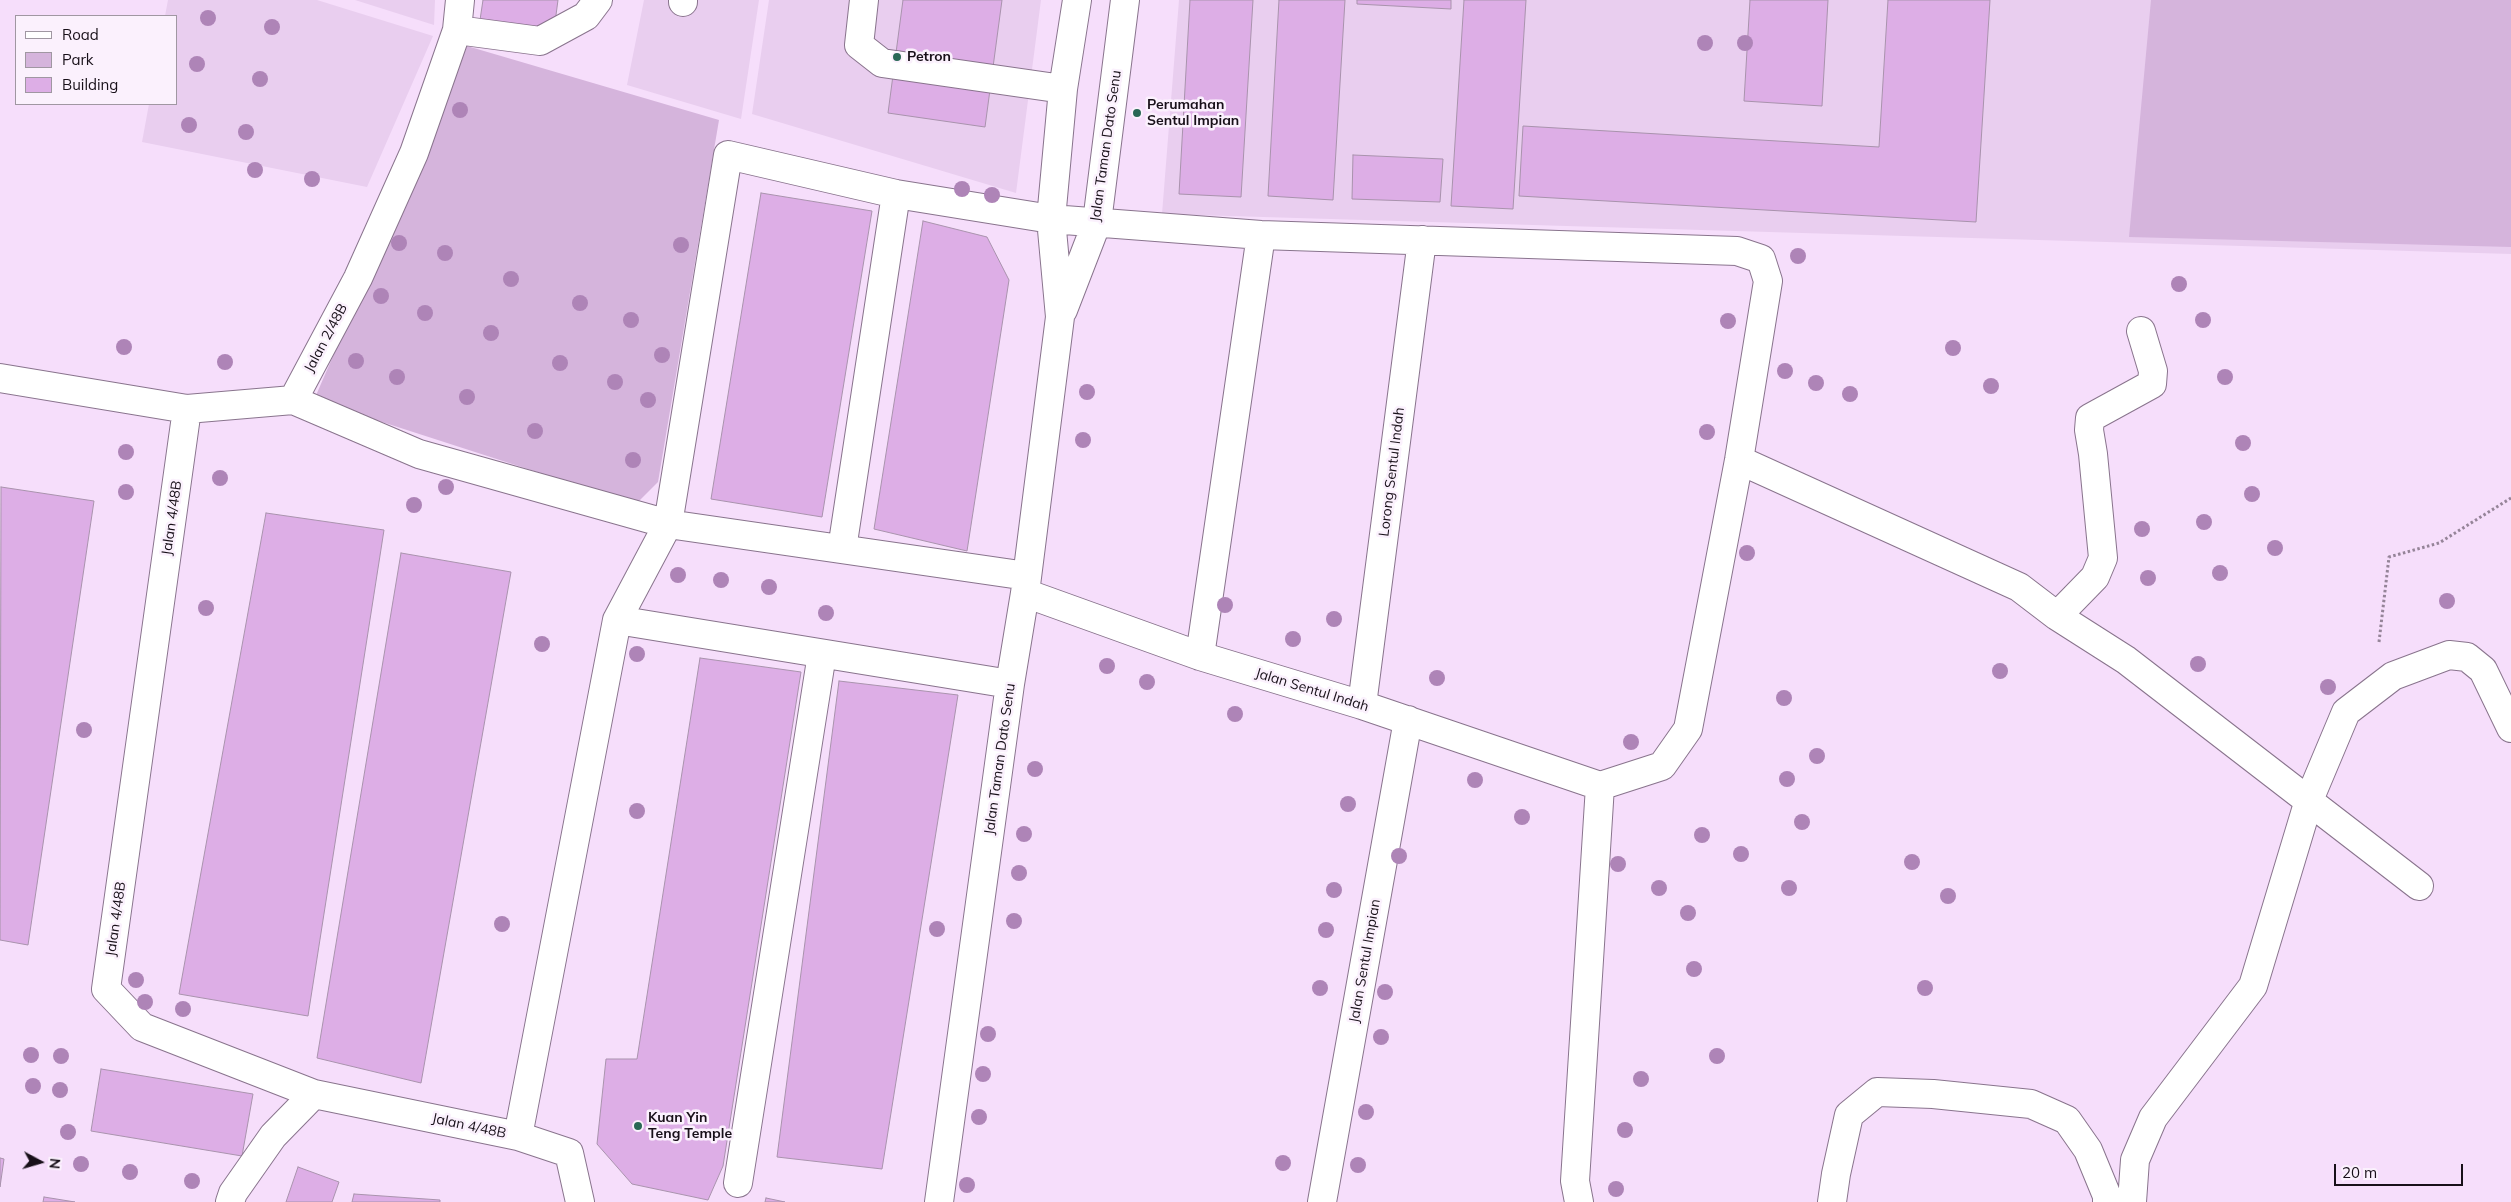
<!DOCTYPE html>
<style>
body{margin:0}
#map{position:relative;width:2511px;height:1202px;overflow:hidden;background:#f6defb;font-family:Mulish,sans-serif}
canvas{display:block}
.legend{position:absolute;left:15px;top:15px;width:162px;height:90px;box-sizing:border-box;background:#fbf1fd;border:1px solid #a097a2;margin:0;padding:6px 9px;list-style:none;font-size:15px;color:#181019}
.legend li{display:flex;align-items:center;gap:10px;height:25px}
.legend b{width:25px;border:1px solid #a097a2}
.north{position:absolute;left:15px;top:1137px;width:50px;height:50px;-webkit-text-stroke:4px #fbf1fd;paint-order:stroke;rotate:96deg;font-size:14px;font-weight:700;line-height:20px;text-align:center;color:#181019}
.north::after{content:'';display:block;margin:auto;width:18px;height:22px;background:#181019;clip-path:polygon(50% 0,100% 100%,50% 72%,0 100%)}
.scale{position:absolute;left:2334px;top:1164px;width:129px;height:22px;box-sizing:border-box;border:2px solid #181019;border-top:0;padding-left:6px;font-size:15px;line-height:18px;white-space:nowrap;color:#181019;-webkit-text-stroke:4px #fbf1fd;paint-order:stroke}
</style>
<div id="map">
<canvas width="2511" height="1202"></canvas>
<ul class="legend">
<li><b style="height:6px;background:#fff"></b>Road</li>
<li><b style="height:14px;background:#d5b4dc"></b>Park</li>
<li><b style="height:14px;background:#ddaee6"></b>Building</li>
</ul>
<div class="north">N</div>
<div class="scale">20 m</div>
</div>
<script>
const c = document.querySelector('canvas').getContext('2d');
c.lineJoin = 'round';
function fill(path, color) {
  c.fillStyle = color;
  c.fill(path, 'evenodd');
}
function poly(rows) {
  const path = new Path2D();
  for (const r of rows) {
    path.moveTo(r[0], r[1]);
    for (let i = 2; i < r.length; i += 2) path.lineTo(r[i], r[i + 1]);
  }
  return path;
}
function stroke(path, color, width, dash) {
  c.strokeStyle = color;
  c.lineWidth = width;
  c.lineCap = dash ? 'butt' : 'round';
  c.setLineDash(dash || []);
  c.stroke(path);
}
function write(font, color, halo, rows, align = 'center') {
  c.font = font + ' Mulish,sans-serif';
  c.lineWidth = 5;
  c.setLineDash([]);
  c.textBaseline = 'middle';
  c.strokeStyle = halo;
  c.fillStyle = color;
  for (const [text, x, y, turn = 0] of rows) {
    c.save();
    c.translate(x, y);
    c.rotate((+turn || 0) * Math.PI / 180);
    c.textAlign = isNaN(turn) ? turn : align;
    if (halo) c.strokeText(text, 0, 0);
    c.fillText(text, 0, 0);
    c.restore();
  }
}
fill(poly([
 [168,0,317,0,433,36,367,187,142,142,149,104,176,104,176,16,165,16],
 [355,0,435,0,434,25],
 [644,0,759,0,741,119,627,85],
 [769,0,1041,0,1016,193,752,114],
 [1179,0,2511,0,2511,254,1162,214]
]), '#e9ceef');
fill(poly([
 [2151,0,2511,0,2511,247,2129,237],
 [467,46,719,120,658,482,636,504,314,400]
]), '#d5b4dc');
const building = poly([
 [483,0,558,0,554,30,480,20,483,0],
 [903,0,1002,0,985,127,888,113,903,0],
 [1190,0,1253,0,1241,197,1179,194,1190,0],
 [1279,0,1345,0,1333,200,1268,196,1279,0],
 [1357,0,1451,0,1451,9,1357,4,1357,0],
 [1464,0,1526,0,1513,209,1451,206,1464,0],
 [1750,0,1828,0,1822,106,1744,101,1750,0],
 [1888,0,1990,0,1976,222,1519,196,1523,126,1879,147,1888,0],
 [1353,155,1443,159,1440,202,1352,199,1353,155],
 [761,193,872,211,822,517,711,499,761,193],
 [923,221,987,237,1009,280,967,551,874,529,923,221],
 [1,487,94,501,28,945,0,940,1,487],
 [266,513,384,530,308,1016,179,994,266,513],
 [401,553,511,572,421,1083,317,1058,401,553],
 [700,658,801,672,723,1166,708,1200,632,1184,597,1144,606,1059,637,1059,700,658],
 [839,681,958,695,882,1169,777,1157,839,681],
 [101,1069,253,1094,242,1156,91,1131,101,1069],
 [0,1158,4,1159,0,1187,0,1158],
 [298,1167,339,1182,332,1202,286,1202,298,1167],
 [354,1194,440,1200,440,1202,352,1202,354,1194],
 [44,1197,75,1202,43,1202,44,1197],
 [766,1198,785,1202,765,1202,766,1198]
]);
fill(building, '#ddaee6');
stroke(building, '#a993ad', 1);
const minor = poly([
 [864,0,859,45,882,63,1063,89],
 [683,2,683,0],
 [457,30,540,41,586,16,598,0],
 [1063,310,1097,222,1125,0],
 [0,378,187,409,293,400,358,278,414,153,457,30,460,0],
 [293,400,419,454,668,524,1027,576],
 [187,409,106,989,142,1027,314,1094,518,1136,569,1153,580,1202],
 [1739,460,2019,587,2057,616,2126,660,2419,886],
 [842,549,896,194],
 [1025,593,1200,656,1362,705,1600,786],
 [2057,616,2095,577,2103,558,2093,454,2089,430,2090,418,2152,384,2153,371,2141,331],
 [617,620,1010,684],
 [1200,656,1261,235],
 [1362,705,1422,240],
 [518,1136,617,620,668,524,728,155,896,194,1051,219,1261,235,1737,251,1761,259,1768,281,1739,460,1688,729,1662,766,1600,786],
 [738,1183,822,654],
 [230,1202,233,1193,273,1136,314,1094],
 [939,1202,1010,684,1025,593,1060,317,1051,219,1063,89,1077,0],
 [1322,1202,1408,720],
 [1579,1202,1575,1181,1600,786],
 [1832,1202,1836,1174,1849,1115,1877,1092,1933,1094,2031,1104,2067,1120,2088,1150,2107,1196,2107,1202],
 [2132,1202,2135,1160,2153,1118,2253,986,2309,800,2346,712,2393,676,2449,655,2467,657,2483,670,2511,728]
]);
stroke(minor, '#89748d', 30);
stroke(poly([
 [2379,642,2389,557,2439,543,2511,498]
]), '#958498', 3, [2.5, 2.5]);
stroke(minor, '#fff', 28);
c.fillStyle = '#ae84b7';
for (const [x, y] of [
 [208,18],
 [272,27],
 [1705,43],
 [1745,43],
 [197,64],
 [260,79],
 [460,110],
 [189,125],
 [246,132],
 [255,170],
 [312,179],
 [962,189],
 [992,195],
 [399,243],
 [681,245],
 [445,253],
 [1798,256],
 [511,279],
 [2179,284],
 [381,296],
 [580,303],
 [425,313],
 [631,320],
 [2203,320],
 [1728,321],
 [491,333],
 [124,347],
 [1953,348],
 [662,355],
 [356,361],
 [225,362],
 [560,363],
 [1785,371],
 [397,377],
 [2225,377],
 [615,382],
 [1816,383],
 [1991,386],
 [1087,392],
 [1850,394],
 [467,397],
 [648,400],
 [535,431],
 [1707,432],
 [1083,440],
 [2243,443],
 [126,452],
 [633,460],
 [220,478],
 [446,487],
 [126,492],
 [2252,494],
 [414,505],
 [2204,522],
 [2142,529],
 [2275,548],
 [1747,553],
 [2220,573],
 [678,575],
 [2148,578],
 [721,580],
 [769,587],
 [2447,601],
 [1225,605],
 [206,608],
 [826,613],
 [1334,619],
 [1293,639],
 [542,644],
 [637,654],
 [2198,664],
 [1107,666],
 [2000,671],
 [1437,678],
 [1147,682],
 [2328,687],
 [1784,698],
 [1235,714],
 [84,730],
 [1631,742],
 [1817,756],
 [1035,769],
 [1787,779],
 [1475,780],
 [1348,804],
 [637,811],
 [1522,817],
 [1802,822],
 [1024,834],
 [1702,835],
 [1741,854],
 [1399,856],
 [1912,862],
 [1618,864],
 [1019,873],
 [1659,888],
 [1789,888],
 [1334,890],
 [1948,896],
 [1688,913],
 [1014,921],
 [502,924],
 [937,929],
 [1326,930],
 [1694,969],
 [136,980],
 [1320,988],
 [1925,988],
 [1385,992],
 [145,1002],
 [183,1009],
 [988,1034],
 [1381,1037],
 [31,1055],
 [61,1056],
 [1717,1056],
 [983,1074],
 [1641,1079],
 [33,1086],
 [60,1090],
 [1366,1112],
 [979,1117],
 [1625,1130],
 [68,1132],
 [1283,1163],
 [81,1164],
 [1358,1165],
 [130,1172],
 [192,1181],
 [967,1185],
 [1616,1189]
]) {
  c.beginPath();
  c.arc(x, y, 8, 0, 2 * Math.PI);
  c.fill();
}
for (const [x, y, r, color] of [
 [897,57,5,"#296855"],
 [1137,113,5,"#296855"],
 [638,1126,5,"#296855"]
]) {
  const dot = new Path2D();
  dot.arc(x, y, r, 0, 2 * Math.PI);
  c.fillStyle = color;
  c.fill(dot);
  stroke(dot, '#fbf1fd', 2);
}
write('bold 14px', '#181019', '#fbf1fd', [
 ["Petron",907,57],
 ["Perumahan",1147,105],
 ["Sentul Impian",1147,121],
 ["Kuan Yin",648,1118],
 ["Teng Temple",648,1134]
], 'left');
write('14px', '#181019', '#fbf1fd', [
 ["Jalan Taman Dato Senu",1106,146,-82],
 ["Jalan 2/48B",326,338,-62],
 ["Lorong Sentul Indah",1392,472,-83],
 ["Jalan 4/48B",172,518,-82],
 ["Jalan Sentul Indah",1312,690,17],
 ["Jalan Taman Dato Senu",1000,759,-82],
 ["Jalan 4/48B",116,919,-82],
 ["Jalan Sentul Impian",1365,961,-80],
 ["Jalan 4/48B",469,1126,12]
]);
</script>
